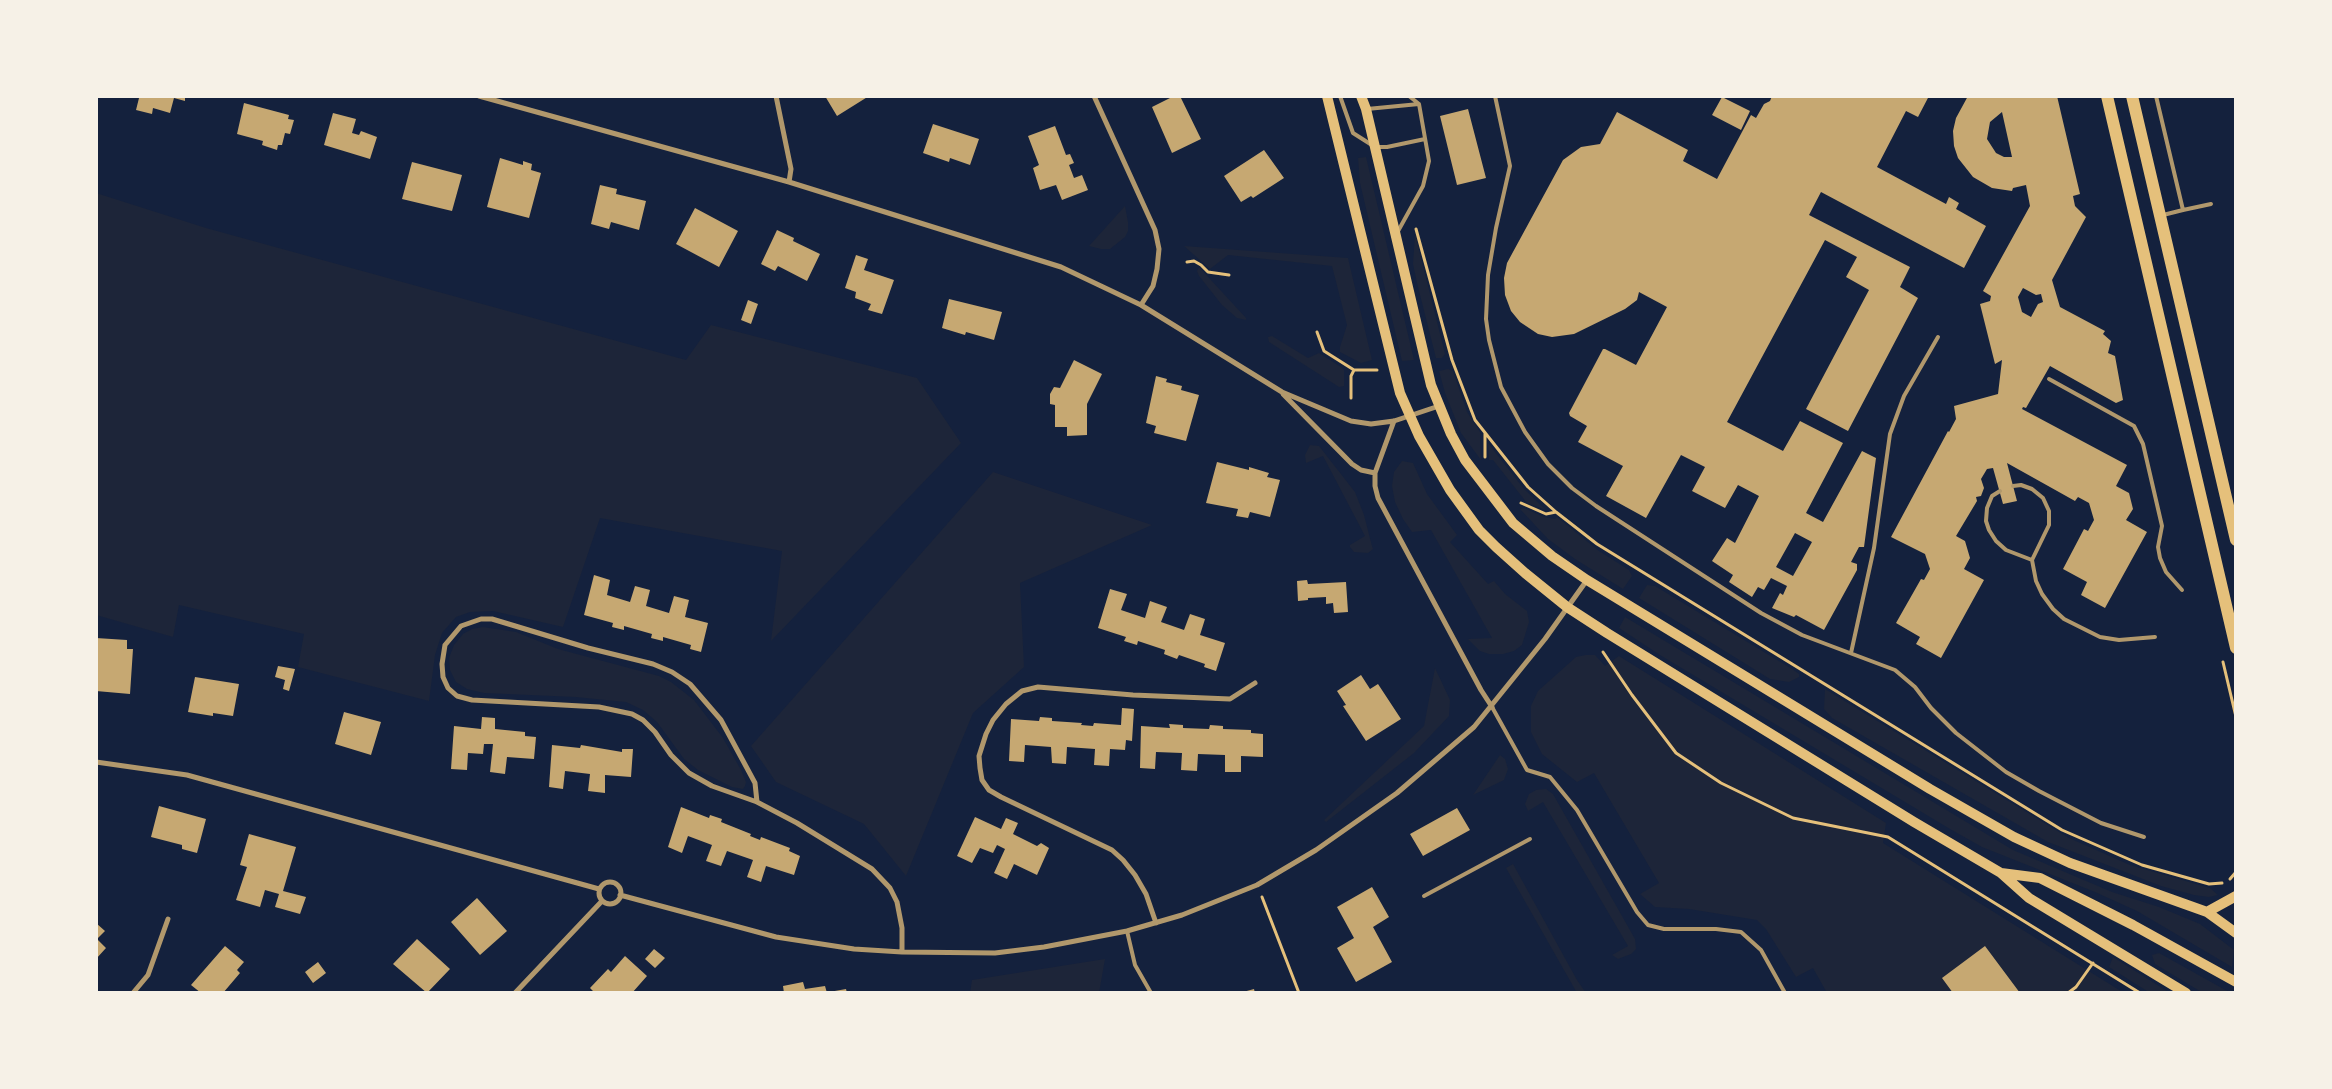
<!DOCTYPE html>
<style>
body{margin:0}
#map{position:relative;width:2332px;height:1089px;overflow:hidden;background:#14213d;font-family:"Noto Serif",serif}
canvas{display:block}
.frame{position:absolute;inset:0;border:98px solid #f6f1e7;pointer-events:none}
</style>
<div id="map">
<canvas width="2332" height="1089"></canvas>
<div class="frame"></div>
</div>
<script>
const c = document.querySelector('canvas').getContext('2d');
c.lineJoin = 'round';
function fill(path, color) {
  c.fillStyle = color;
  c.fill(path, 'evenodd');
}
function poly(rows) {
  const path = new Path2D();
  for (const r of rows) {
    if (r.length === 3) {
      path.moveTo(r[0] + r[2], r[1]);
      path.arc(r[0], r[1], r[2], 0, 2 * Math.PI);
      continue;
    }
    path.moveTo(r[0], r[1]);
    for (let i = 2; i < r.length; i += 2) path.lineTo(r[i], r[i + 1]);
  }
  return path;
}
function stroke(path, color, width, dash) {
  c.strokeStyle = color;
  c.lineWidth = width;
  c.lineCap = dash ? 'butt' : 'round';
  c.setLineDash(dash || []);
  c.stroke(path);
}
fill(poly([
 [1366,157,1414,360,1402,361,1360,183,1358,158],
 [96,193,206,228,686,360,711,325,917,378,961,443,771,641,782,551,600,518,563,627,493,611,470,612,456,617,442,633,435,655,429,701,298,667,304,634,179,605,173,637,96,615],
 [1125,206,1128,222,1128,231,1125,237,1110,249,1101,249,1089,246],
 [1415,234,1445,354,1442,358,1436,358,1417,283,1413,264],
 [1184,246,1348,258,1372,360,1361,363,1340,352,1340,347,1347,325,1332,266,1228,255,1210,269],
 [1199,267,1246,318,1246,320,1237,318,1222,305,1199,276,1197,271],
 [1272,336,1308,358,1319,353,1341,367,1344,370,1344,386,1339,387,1269,342,1268,337],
 [1448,369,1453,371,1467,412,1480,432,1481,460,1461,433,1445,393,1439,371],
 [1488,443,1524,489,1546,510,1527,503,1493,460,1489,460],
 [1310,445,1319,446,1355,492,1364,515,1372,546,1373,549,1368,553,1354,552,1350,547,1350,545,1365,536,1323,456,1306,463,1305,455],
 [1402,461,1413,463,1427,494,1457,535,1450,542,1488,584,1494,581,1505,594,1527,611,1529,622,1522,645,1514,651,1503,654,1489,654,1480,651,1468,639,1492,638,1431,530,1412,532,1403,519,1395,502,1392,486,1394,472],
 [993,472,1152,525,1020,583,1024,667,973,713,906,876,864,824,776,782,751,746],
 [1524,508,1544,517,1555,519,1557,517,1599,551,1629,570,1632,576,1623,589,1575,559,1548,539,1520,509],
 [1647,585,1655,586,1792,669,1799,674,1799,677,1789,682,1770,679,1639,598],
 [1625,617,2013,850,2112,892,2159,907,2200,924,2234,950,2232,967,2137,911,2095,892,1982,847,1950,829,1660,655,1619,628],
 [483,627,516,632,558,649,659,676,671,682,694,700,723,738,741,770,746,782,745,786,743,789,732,787,698,770,684,759,657,722,643,710,626,702,576,697,484,693,467,689,456,682,450,670,449,658,454,645,463,634,472,629],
 [1586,655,1595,655,1605,666,1619,656,1886,823,1883,843,2124,993,2020,993,1985,946,1953,993,1827,993,1813,968,1796,977,1766,929,1757,920,1689,909,1655,907,1640,894,1659,883,1594,773,1577,782,1542,754,1531,732,1531,706,1538,691,1576,657],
 [1435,668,1450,700,1449,716,1414,753,1326,822,1324,820,1424,726],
 [1825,689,2069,838,2130,865,2210,888,2218,895,2209,897,2194,895,2161,886,2048,842,1832,718,1824,709],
 [1500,755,1505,759,1508,769,1504,780,1473,795],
 [1546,789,1553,794,1635,939,1636,949,1631,954,1618,959,1612,955,1628,946,1543,802,1528,811,1525,804,1529,794,1536,790],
 [1513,864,1577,980,1586,993,1577,993,1506,868],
 [2159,953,2229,992,2203,993,2155,964,2152,955],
 [2113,957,2170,993,2150,993,2109,967],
 [1105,959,1099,993,970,993,972,980]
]), '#1d2539');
fill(poly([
 [136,96,185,96,185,101,174,98,170,113,153,108,152,114,136,110,139,98],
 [825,96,869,96,837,116],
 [1174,96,1180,96,1201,139,1172,153,1152,107],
 [1772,96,1929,96,1918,117,1906,111,1877,167,1946,204,1949,197,1959,203,1956,209,1986,226,1964,268,1821,192,1809,215,1910,267,1900,287,1918,298,1848,431,1806,409,1869,290,1846,277,1857,257,1825,240,1727,422,1783,451,1800,421,1843,443,1806,513,1823,522,1862,451,1876,458,1864,547,1859,547,1851,562,1857,564,1857,570,1824,630,1796,615,1794,617,1772,608,1780,593,1783,595,1787,586,1771,578,1764,590,1758,587,1752,597,1729,582,1733,575,1712,561,1727,538,1735,543,1759,496,1738,485,1725,508,1692,491,1705,467,1681,455,1646,518,1606,496,1623,466,1578,442,1587,426,1570,416,1569,413,1603,349,1605,349,1636,365,1667,307,1639,292,1637,300,1625,309,1574,334,1552,337,1538,334,1520,322,1511,311,1505,295,1504,278,1507,263,1563,160,1581,147,1600,144,1617,112,1688,150,1683,161,1717,179,1751,115,1756,118,1764,104,1770,101],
 [1795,533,1812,542,1793,576,1776,567],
 [1968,96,2057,96,2080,194,2073,196,2075,206,2086,217,2052,280,2060,307,2105,331,2103,334,2111,341,2108,353,2115,356,2123,400,2116,403,2050,366,2026,408,2023,407,2022,409,2127,465,2116,486,2129,493,2133,509,2126,520,2147,532,2105,608,2081,595,2087,582,2063,569,2084,529,2088,531,2094,520,2089,503,2078,497,2075,501,2007,463,2017,501,2003,504,1993,468,1987,469,1981,479,1984,488,1981,496,1976,497,1977,501,1956,536,1965,541,1970,558,1964,569,1984,580,1941,658,1916,644,1920,637,1896,623,1921,579,1924,580,1930,569,1925,554,1891,537,1948,431,1949,432,1956,419,1954,406,1998,394,2002,360,1995,364,1980,304,1990,301,1991,296,1983,291,2030,206,2026,185,2013,188,2012,191,1992,188,1973,177,1958,158,1954,146,1953,131,1956,118],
 [2002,112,2012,157,2004,157,1996,153,1987,139,1990,122],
 [2023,288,2036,295,2041,294,2043,302,2038,304,2031,317,2022,312,2018,297],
 [1722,97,1750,111,1741,130,1712,115],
 [244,103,289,115,288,119,294,120,290,134,285,133,282,145,278,145,277,150,262,145,263,141,237,134],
 [1468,109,1486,178,1457,185,1440,116],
 [333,113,356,119,352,133,359,135,361,131,377,137,370,159,324,145],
 [933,124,979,139,970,165,950,158,949,162,923,153],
 [1055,126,1066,155,1070,154,1074,163,1069,165,1074,178,1082,175,1088,190,1062,200,1056,185,1040,190,1033,168,1039,165,1028,136],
 [1264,150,1284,178,1253,198,1251,196,1241,202,1224,176],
 [500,158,523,165,523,161,532,164,531,170,541,173,529,218,487,207],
 [412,162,462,175,452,211,402,199],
 [600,185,617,189,616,194,646,201,639,230,611,222,609,229,591,224],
 [695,208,738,231,719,267,676,244],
 [777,230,794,238,793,241,820,254,807,281,778,266,775,271,761,264],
 [856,255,868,259,864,270,894,280,882,314,868,310,871,304,855,298,856,292,845,288],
 [949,299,1002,312,994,340,966,332,965,335,942,328],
 [748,300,758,304,751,324,741,320],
 [1074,360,1102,374,1087,404,1087,435,1067,436,1067,427,1055,427,1055,405,1050,404,1050,394,1054,387,1060,388],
 [1156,376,1167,379,1166,382,1182,386,1181,390,1199,395,1186,441,1154,433,1156,426,1146,423],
 [1217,462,1249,470,1249,467,1269,473,1267,477,1280,480,1270,517,1250,512,1248,518,1236,516,1238,509,1206,503],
 [594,575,610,580,607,595,630,602,635,586,650,590,646,606,669,613,674,596,689,600,685,617,708,623,701,652,690,649,691,645,663,637,663,641,651,638,652,634,624,626,624,630,612,627,613,623,584,615],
 [1307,580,1308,584,1346,582,1348,612,1334,613,1333,603,1326,604,1326,597,1308,598,1308,600,1298,601,1297,581],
 [1110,589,1127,594,1121,610,1145,618,1150,601,1167,607,1161,622,1184,630,1190,614,1205,619,1200,635,1225,643,1216,671,1204,667,1205,664,1179,655,1177,659,1164,654,1165,650,1138,641,1137,645,1124,641,1126,637,1098,628],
 [96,638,127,640,127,649,133,649,130,694,96,691],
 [278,666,295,669,289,691,283,689,285,680,275,677],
 [1361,675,1370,689,1378,684,1401,719,1366,741,1343,706,1346,705,1337,691],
 [195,677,239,684,233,716,213,713,213,716,188,712],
 [1122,708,1134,709,1132,741,1126,740,1125,750,1110,749,1109,766,1094,765,1095,749,1067,747,1066,764,1052,763,1051,747,1025,745,1024,762,1009,761,1011,719,1039,721,1040,717,1052,718,1052,721,1082,723,1081,725,1093,726,1094,723,1121,725],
 [344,712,381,722,371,755,335,744],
 [482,717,495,718,495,729,525,732,525,736,536,737,534,759,507,757,505,774,490,772,493,744,484,744,483,754,468,753,467,770,451,769,454,726,481,729],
 [1169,724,1183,725,1183,728,1209,729,1210,725,1223,726,1223,729,1251,730,1251,733,1263,734,1263,757,1241,756,1241,772,1225,772,1225,755,1198,754,1197,771,1181,770,1182,753,1156,752,1155,769,1140,768,1141,726,1170,728],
 [552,745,580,748,581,745,622,752,622,749,633,749,631,777,605,775,605,793,588,791,590,774,565,771,563,789,549,787],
 [159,806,206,819,197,853,182,849,182,845,151,837],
 [681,807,709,818,710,815,722,819,721,822,751,834,750,836,760,840,761,837,790,848,789,851,800,856,794,875,766,866,761,882,747,877,753,860,727,851,721,866,706,861,712,845,688,836,682,853,668,847],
 [1457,808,1470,830,1423,856,1410,834],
 [975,817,1001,829,1006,818,1018,823,1013,834,1037,846,1041,843,1049,848,1037,875,1014,864,1007,879,994,873,1005,849,997,845,993,853,980,848,972,863,957,856],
 [249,834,296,847,283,891,306,897,300,914,275,907,279,894,265,890,260,907,236,900,247,867,240,865],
 [1372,887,1389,917,1373,927,1392,962,1356,982,1337,948,1354,938,1337,907],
 [477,898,507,931,480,955,451,922],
 [96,923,105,931,97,939,106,948,96,959],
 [417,939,450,969,427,993,393,964],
 [225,946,244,962,237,970,240,973,223,993,201,993,191,985],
 [1985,946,2020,993,1953,993,1942,978],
 [654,949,665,958,655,968,645,959],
 [625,956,647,976,632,993,595,993,590,988,608,969,611,972],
 [318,962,326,973,313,983,305,972],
 [803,982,805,989,825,986,827,993,784,993,783,986],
 [846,989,847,993,829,993,829,992],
 [1254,989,1255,993,1243,993,1243,992]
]), '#c6a872');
stroke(poly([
 [1416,229,1452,360,1475,420,1528,487,1556,512,1597,544,2062,830,2142,865,2209,884,2222,883],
 [1187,262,1194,261,1201,265,1208,272,1229,275],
 [1317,332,1324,351,1354,370],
 [1351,398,1351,376,1354,370,1377,370],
 [1485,457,1485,433],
 [1521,503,1546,514,1556,512],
 [1603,652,1632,695,1676,753,1721,783,1793,818,1888,837,2140,993],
 [2223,662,2236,717],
 [2230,879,2236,872],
 [1262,897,1299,993],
 [2068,993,2076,987,2093,963]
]), '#e5c07b', 3);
stroke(poly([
 [1340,96,1353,133,1375,147,1387,147,1425,139],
 [1495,96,1510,166,1496,228,1488,275,1486,319,1489,340,1501,387,1525,432,1548,464,1572,488,1596,506,1761,613,1802,635,1895,670,1915,687,1931,708,1956,733,2006,772,2039,791,2101,823,2144,837],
 [2156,96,2183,210,2163,215],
 [1367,109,1419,104],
 [2183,210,2211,204],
 [1397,233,1423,186,1429,161,1419,104,1409,96],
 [2049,379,2134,426,2143,444,2162,526,2158,547,2160,558,2166,572,2182,590],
 [2013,486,2021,485,2032,489,2043,498,2049,511,2049,525,2032,560,2036,581,2042,594,2053,609,2064,619,2100,637,2119,640,2155,637],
 [2000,491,1992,496,1987,508,1986,521,1989,530,1996,541,2006,550,2032,560],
 [1851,653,1874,548,1890,434,1904,396,1938,337],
 [1492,707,1527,770,1550,777,1577,810,1637,912,1648,925,1664,929,1716,929,1741,932,1761,950,1785,993],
 [1424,896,1530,839],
 [1127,931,1135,965,1151,993]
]), '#b1986c', 4);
stroke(poly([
 [479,96,789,182,1061,267,1141,305,1282,392,1351,421,1371,424,1394,421,1439,406],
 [776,96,791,169,789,182],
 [1094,96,1155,230,1159,249,1157,269,1153,286,1141,305],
 [1283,394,1352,464,1361,470,1375,473,1375,486,1378,498,1481,690,1492,707],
 [1375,473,1394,421],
 [96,762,187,775,599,889],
 [757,802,755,783,721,720,690,684,672,672,653,664,588,648,492,619,481,619,461,626,445,645,442,664,443,677,448,688,457,696,472,700,599,707,632,714,643,720,655,732,671,755,689,773,712,786,757,802,797,823,872,869,890,888,897,902,902,928,902,952],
 [610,893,11],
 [620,895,776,937,854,949,902,952,995,953,1044,947,1127,931,1182,915,1257,885,1316,850,1397,793,1474,727,1545,639,1587,580],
 [1156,923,1146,894,1135,875,1123,860,1112,850,1001,797,989,790,982,780,980,768,979,756,986,734,993,720,1006,704,1022,691,1038,687,1133,695,1230,699,1255,683],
 [133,993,148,975,168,919],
 [515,993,602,901]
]), '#b1986c', 5);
stroke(poly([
 [1327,96,1400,393,1419,436,1450,490,1479,530,1496,547,1525,573,1567,607,1607,633,1914,822,2001,873,2029,898,2186,993],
 [1361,96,1366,109,1431,385,1451,434,1465,460,1513,523,1552,556,1587,580,1930,789,2014,837,2070,863,2207,912,2236,933],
 [2001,873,2040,878,2133,925,2236,982],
 [2207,912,2236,896]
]), '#e5c07b', 10);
stroke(poly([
 [2107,96,2236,648],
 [2132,96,2236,540]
]), '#e5c07b', 12);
</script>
